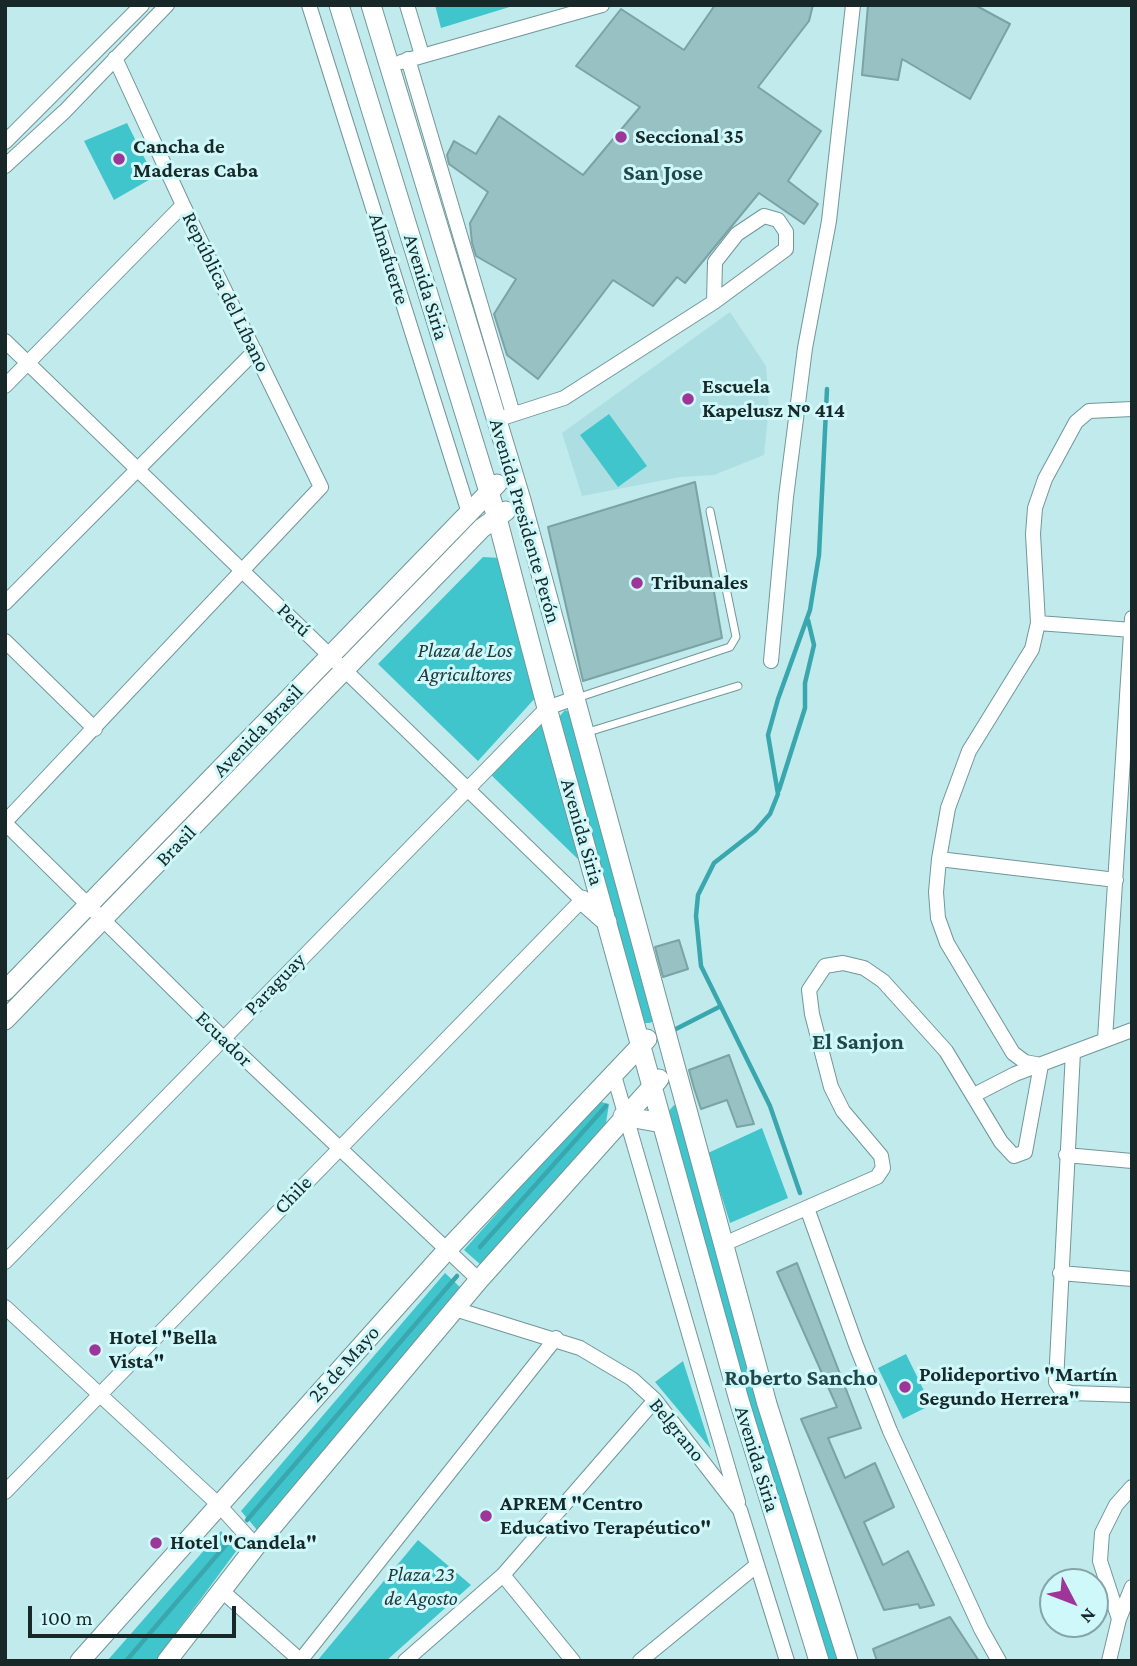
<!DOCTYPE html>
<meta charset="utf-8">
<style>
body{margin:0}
#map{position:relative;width:1137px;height:1666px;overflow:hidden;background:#c1eaec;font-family:"Crimson Pro",serif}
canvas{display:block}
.frame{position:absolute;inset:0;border:7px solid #182829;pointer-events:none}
.north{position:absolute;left:1039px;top:1568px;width:70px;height:70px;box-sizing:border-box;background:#cef8fa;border:2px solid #85a5a6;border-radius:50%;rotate:132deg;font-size:19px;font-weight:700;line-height:28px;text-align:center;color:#182829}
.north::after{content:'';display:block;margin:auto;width:24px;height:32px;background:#9e3598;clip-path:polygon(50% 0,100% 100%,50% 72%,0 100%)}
.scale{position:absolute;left:28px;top:1606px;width:208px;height:32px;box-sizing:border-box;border:4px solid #182829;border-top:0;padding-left:9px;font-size:21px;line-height:24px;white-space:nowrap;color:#182829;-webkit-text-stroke:5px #cef8fa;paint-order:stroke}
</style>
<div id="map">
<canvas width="1137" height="1666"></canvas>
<div class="frame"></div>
<div class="north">N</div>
<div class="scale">100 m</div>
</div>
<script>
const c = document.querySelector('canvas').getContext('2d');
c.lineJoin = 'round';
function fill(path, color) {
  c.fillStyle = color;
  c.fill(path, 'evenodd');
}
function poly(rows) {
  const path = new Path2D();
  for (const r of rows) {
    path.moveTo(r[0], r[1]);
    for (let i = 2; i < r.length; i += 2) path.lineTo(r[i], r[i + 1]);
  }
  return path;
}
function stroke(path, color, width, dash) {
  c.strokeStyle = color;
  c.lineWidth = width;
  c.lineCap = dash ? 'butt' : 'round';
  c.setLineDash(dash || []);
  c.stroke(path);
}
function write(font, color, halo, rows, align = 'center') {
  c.font = font + ' "Crimson Pro",serif';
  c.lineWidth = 6;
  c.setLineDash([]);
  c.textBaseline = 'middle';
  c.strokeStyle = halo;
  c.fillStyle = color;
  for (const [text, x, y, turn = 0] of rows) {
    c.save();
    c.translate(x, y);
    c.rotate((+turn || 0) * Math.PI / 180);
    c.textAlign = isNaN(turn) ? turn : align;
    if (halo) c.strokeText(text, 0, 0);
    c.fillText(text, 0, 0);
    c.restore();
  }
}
fill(poly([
 [730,312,766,366,769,407,764,455,714,475,680,477,582,496,562,433]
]), '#addfe2');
fill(poly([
 [435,5,516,5,441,28],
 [127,123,154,177,114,200,84,141],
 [609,414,647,466,618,487,580,435],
 [483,557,500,558,537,696,478,761,378,664],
 [565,710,571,713,653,1021,650,1023,644,1023,559,717],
 [542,719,583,864,488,772],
 [597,1101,609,1104,606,1123,481,1265,464,1250],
 [674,1105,677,1107,840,1661,826,1661,745,1398,668,1112],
 [762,1128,788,1198,730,1223,708,1153],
 [445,1273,461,1288,257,1530,241,1511],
 [906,1354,931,1405,903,1419,878,1368],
 [683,1361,711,1449,655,1382],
 [221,1531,237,1550,155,1661,107,1661],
 [418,1540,471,1585,386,1661,317,1661]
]), '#41c5cc');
stroke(poly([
 [779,790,805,708,805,683,814,645,808,620],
 [672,1031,719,1007],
 [800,1193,770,1106,701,966,696,916,698,895,714,863,755,831,770,814,778,794,768,735,778,699,810,610,819,555,827,389],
 [480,1247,606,1106],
 [247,1520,457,1276],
 [126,1661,231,1539]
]), '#39a7ad', 4.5);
const building = poly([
 [715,5,813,5,809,21,758,87,821,131,788,181,818,204,804,224,759,193,685,283,677,277,653,306,613,280,538,379,507,355,494,314,516,279,476,256,472,243,470,223,488,192,449,164,447,155,454,141,476,154,499,116,583,175,640,107,576,66,621,9,684,50,715,5],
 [868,5,975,5,1010,24,970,99,902,59,898,80,862,75,868,5],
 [695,482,722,638,583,681,548,527,695,482],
 [679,940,688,969,663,977,655,947,679,940],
 [729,1055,754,1124,737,1127,727,1100,701,1109,694,1088,689,1070,729,1055],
 [797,1263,861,1428,828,1438,845,1478,875,1463,894,1507,864,1522,883,1565,908,1551,934,1605,920,1608,918,1604,884,1610,801,1419,837,1407,777,1272,797,1263],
 [950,1617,979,1661,877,1661,873,1649,950,1617]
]);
fill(building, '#98c1c3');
stroke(building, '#7ba2a4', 2);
const lane = poly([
 [577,698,730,647,736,637,734,627,710,511],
 [585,733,738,686]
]);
const street = poly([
 [309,5,469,513],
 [407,5,422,55],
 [408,59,513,414],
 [401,62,602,5],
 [5,142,142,5],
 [5,166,65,111,167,5],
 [5,341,582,900,5,1492],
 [5,386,183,205],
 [496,420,564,398,714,302,786,249,786,232,778,220,764,216,737,234,715,262,714,302],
 [5,603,255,351],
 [1038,623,1132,630],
 [5,641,95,729],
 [771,661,786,497,805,348,829,221,853,5],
 [5,822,321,487,183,205,115,58],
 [5,823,223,1038,479,1280],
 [939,859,1116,880],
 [1105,1039,1132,618],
 [1073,1052,1056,1382,1061,1390,1071,1393,1132,1395],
 [613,1072,738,1502],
 [974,1095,1015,1074,1132,1030],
 [1066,1155,1132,1161],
 [807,1208,856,1345,890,1431,981,1629,999,1661],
 [724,1244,877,1177,883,1168,881,1156,843,1111,831,1087,812,1014,809,990,825,966,843,963,864,968,883,981,946,1051,1001,1142,1014,1156,1025,1152,1041,1065,1025,1062,1013,1053,947,943,938,918,936,892,939,859,948,808,969,751,1032,649,1038,623,1033,534,1035,508,1045,479,1076,422,1089,411,1132,409],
 [5,1262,547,708,575,698],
 [1060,1273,1132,1279],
 [5,1307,218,1504,256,1546],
 [455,1309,580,1348,632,1379,655,1400,740,1510,787,1661],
 [503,1575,573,1661],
 [221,1590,301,1661],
 [1119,1619,1100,1561,1102,1533,1116,1505,1132,1487],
 [300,1661,556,1338],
 [405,1661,503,1575,655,1400],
 [640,1661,757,1565],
 [1109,1661,1119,1619,1132,1587]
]);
const secondary = poly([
 [339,5,497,518,547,708,739,1400,819,1661],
 [371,5,521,500,767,1404,848,1661],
 [582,900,607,922],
 [5,991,497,484],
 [5,1020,482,528,506,511],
 [623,1116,662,1123],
 [80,1661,447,1250,647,1039],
 [167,1661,256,1546,479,1280,659,1079]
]);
stroke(lane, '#709799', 9);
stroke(street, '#709799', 16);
stroke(secondary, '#709799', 21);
stroke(lane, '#fff', 7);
stroke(street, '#fff', 14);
stroke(secondary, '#fff', 19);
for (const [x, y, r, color] of [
 [621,137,7,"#9e3598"],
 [119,159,7,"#9e3598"],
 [688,399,7,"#9e3598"],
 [637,583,7,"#9e3598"],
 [95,1350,7,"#9e3598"],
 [905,1387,7,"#9e3598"],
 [486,1516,7,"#9e3598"],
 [156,1543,7,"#9e3598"]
]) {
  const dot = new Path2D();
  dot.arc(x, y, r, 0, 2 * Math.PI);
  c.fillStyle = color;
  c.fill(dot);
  stroke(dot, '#cef8fa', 2.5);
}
write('bold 21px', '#182829', '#cef8fa', [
 ["Seccional 35",635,137],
 ["Cancha de",133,147],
 ["Maderas Caba",133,171],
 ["Escuela",702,387],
 ["Kapelusz Nº 414",702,411],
 ["Tribunales",651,583],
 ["Hotel \"Bella",109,1338],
 ["Vista\"",109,1362],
 ["Polideportivo \"Martín",919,1375],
 ["Segundo Herrera\"",919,1399],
 ["APREM \"Centro",500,1504],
 ["Educativo Terapéutico\"",500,1528],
 ["Hotel \"Candela\"",170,1543]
], 'left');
write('21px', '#182829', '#cef8fa', [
 ["Almafuerte",389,259,73],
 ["Avenida Siria",426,287,73],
 ["República del Líbano",226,292,64],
 ["Avenida Presidente Perón",525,521,74],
 ["Perú",294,620,44],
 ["Avenida Brasil",258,731,-46],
 ["Avenida Siria",582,832,74],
 ["Brasil",176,846,-46],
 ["Paraguay",275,984,-46],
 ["Ecuador",224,1039,44],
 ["Chile",293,1195,-46],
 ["25 de Mayo",344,1364,-48],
 ["Belgrano",677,1430,51],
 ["Avenida Siria",757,1459,73]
]);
write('italic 21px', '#21393b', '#cef8fa', [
 ["Plaza de Los",465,651],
 ["Agricultores",465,675],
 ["Plaza 23",421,1575],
 ["de Agosto",421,1599]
]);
write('bold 23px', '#22474a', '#cef8fa', [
 ["San Jose",663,173],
 ["El Sanjon",858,1042],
 ["Roberto Sancho",801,1378]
]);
</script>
